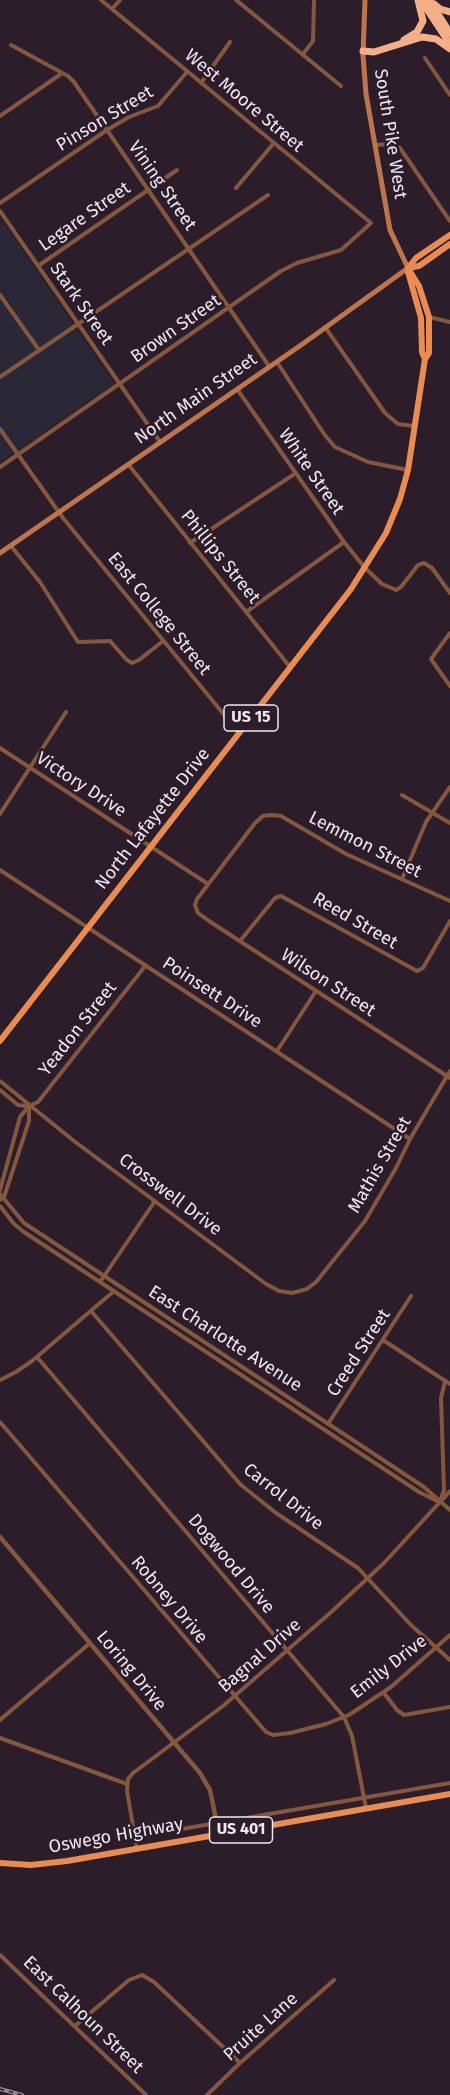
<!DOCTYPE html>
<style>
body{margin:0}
canvas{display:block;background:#2b1d29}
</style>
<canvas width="450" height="2095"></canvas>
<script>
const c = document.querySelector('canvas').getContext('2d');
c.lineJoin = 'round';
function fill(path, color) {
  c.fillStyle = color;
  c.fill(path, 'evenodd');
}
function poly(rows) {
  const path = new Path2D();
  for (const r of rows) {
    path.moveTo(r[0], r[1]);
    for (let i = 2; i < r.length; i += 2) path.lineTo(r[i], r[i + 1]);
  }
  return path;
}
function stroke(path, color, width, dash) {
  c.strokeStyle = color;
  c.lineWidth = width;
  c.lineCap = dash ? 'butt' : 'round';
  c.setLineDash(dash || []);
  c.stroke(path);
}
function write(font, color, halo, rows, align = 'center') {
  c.font = font + ' "Fira Sans",sans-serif';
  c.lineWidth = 5;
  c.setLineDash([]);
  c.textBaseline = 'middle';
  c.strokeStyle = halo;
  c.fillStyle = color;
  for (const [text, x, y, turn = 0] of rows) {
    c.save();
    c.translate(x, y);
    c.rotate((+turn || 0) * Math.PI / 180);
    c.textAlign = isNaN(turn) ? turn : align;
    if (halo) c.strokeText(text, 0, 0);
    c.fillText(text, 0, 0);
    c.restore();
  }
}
fill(poly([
 [0,217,114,384,0,462]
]), '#2a2737');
stroke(poly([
 [236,0,341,86],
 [112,9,120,0],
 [11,45,68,76,74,82,269,366],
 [303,54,313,41,314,0],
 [425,58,450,95],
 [201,83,230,42],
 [0,116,61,74],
 [375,145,391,144,400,148,450,221],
 [236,188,274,143],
 [0,203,107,130,129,117,158,106,187,72],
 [0,211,160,442],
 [38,266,177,170],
 [0,295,39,350],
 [429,317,450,322],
 [325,327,385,413,398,424,414,426],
 [277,362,324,434,335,447,368,462,408,470],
 [0,377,268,195],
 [237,389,344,542,365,568,382,584,396,590,401,587,418,565,424,563,432,568,450,593],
 [0,429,63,518,239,733],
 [128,464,290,667],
 [0,467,281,271,297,263,341,250,371,223,101,0],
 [190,543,296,473],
 [11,546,40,582,78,642,110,641,127,660,132,663,139,660,163,641],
 [246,612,344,542],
 [450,633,431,659,450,686],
 [0,748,208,884],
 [402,795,450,823],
 [0,814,66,712],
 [0,870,410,1139],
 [402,879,426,822,450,787],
 [450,901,346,854,281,816,271,815,263,816,255,823,197,899,195,905,198,913,209,921,450,1078],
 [240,941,275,898,281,896,417,971,423,968,450,921],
 [277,1051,316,991],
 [0,1081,74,1141,266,1284,279,1291,292,1293,307,1289,316,1282,365,1221,396,1168,410,1139,450,1071],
 [0,1090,18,1105,28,1106],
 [0,1190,20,1117,29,1106,38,1102,146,965],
 [0,1194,24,1223,424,1487,450,1510],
 [0,1200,4,1197,29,1121,29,1106],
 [0,1206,14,1224,24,1232,419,1492,439,1502],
 [100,1282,155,1201],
 [91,1311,241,1485,276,1513,358,1568,411,1625,450,1660],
 [383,1340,450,1384],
 [37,1357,344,1717,352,1736,366,1808],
 [0,1380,16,1372,32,1361,114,1291],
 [0,1422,266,1732,273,1735,290,1733,326,1724,349,1715,391,1687,450,1635],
 [328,1424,411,1296],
 [441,1499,444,1490,441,1398,445,1381],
 [384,1693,397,1710,404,1715,450,1707],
 [0,1720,90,1643],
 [0,1738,127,1784],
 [135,1837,450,1783],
 [137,1849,127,1791,128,1779,133,1773,223,1706,329,1614,384,1563,450,1491],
 [0,1955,146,2095],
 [75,2026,129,1980,142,1975,154,1982,240,2063],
 [207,2095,240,2063,334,1980]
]), '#85583d', 4);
stroke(poly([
 [0,1537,200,1773,210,1790,219,1834]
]), '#85583d', 4.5);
stroke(poly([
 [0,553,304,343,408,268,390,230,366,94,363,55,365,0]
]), '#be7549', 5);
stroke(poly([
 [408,268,416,258,450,235],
 [408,268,419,266,450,244],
 [408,272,421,318,422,352,425,359],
 [0,1041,351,589,386,533,400,499,408,470,425,359,429,353,429,317,419,286,408,268],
 [0,1863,31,1865,67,1861,450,1794]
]), '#ea8b50', 6);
stroke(poly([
 [421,0,450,44],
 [429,0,450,33],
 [434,4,440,9,450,12],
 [404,40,417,32,423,21,418,0],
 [363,51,374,52,422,37,436,39,450,49]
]), '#f4af87', 7);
const rail = poly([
 [0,2089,22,2095]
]);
stroke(rail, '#958a94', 4);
stroke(rail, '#2b1d29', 1.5, [4.5]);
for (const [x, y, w] of [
 [251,718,54],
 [241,1830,63]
]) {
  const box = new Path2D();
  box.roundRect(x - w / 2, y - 13, w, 26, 4.5);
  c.fillStyle = '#2b1d29';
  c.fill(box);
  stroke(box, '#f1e7f0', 1.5);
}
write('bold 16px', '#f1e7f0', null, [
 ["US 15",251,718],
 ["US 401",241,1830]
]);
write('18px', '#f1e7f0', '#2b1d29', [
 ["West Moore Street",244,101,40],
 ["Pinson Street",105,119,-31],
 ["South Pike West",390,134,81],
 ["Vining Street",162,186,55],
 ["Legare Street",85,217,-35],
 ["Stark Street",81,304,55],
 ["Brown Street",176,329,-35],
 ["North Main Street",196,399,-35],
 ["White Street",311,472,55],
 ["Phillips Street",220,557,51],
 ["East College Street",159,614,51],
 ["Victory Drive",81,785,33],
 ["North Lafayette Drive",153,819,-52],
 ["Lemmon Street",365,845,27],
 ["Reed Street",355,921,30],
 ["Wilson Street",328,983,33],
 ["Poinsett Drive",212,993,33],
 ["Yeadon Street",78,1029,-52],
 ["Mathis Street",380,1165,-60],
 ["Crosswell Drive",170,1195,37],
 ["East Charlotte Avenue",225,1339,33],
 ["Creed Street",359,1353,-57],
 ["Carrol Drive",283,1497,38],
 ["Dogwood Drive",231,1564,50],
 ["Robney Drive",169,1600,50],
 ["Bagnal Drive",260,1656,-41],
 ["Emily Drive",389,1667,-38],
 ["Loring Drive",131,1671,50],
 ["Oswego Highway",116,1836,-10],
 ["East Calhoun Street",83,2015,44],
 ["Pruite Lane",261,2027,-42]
]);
</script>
